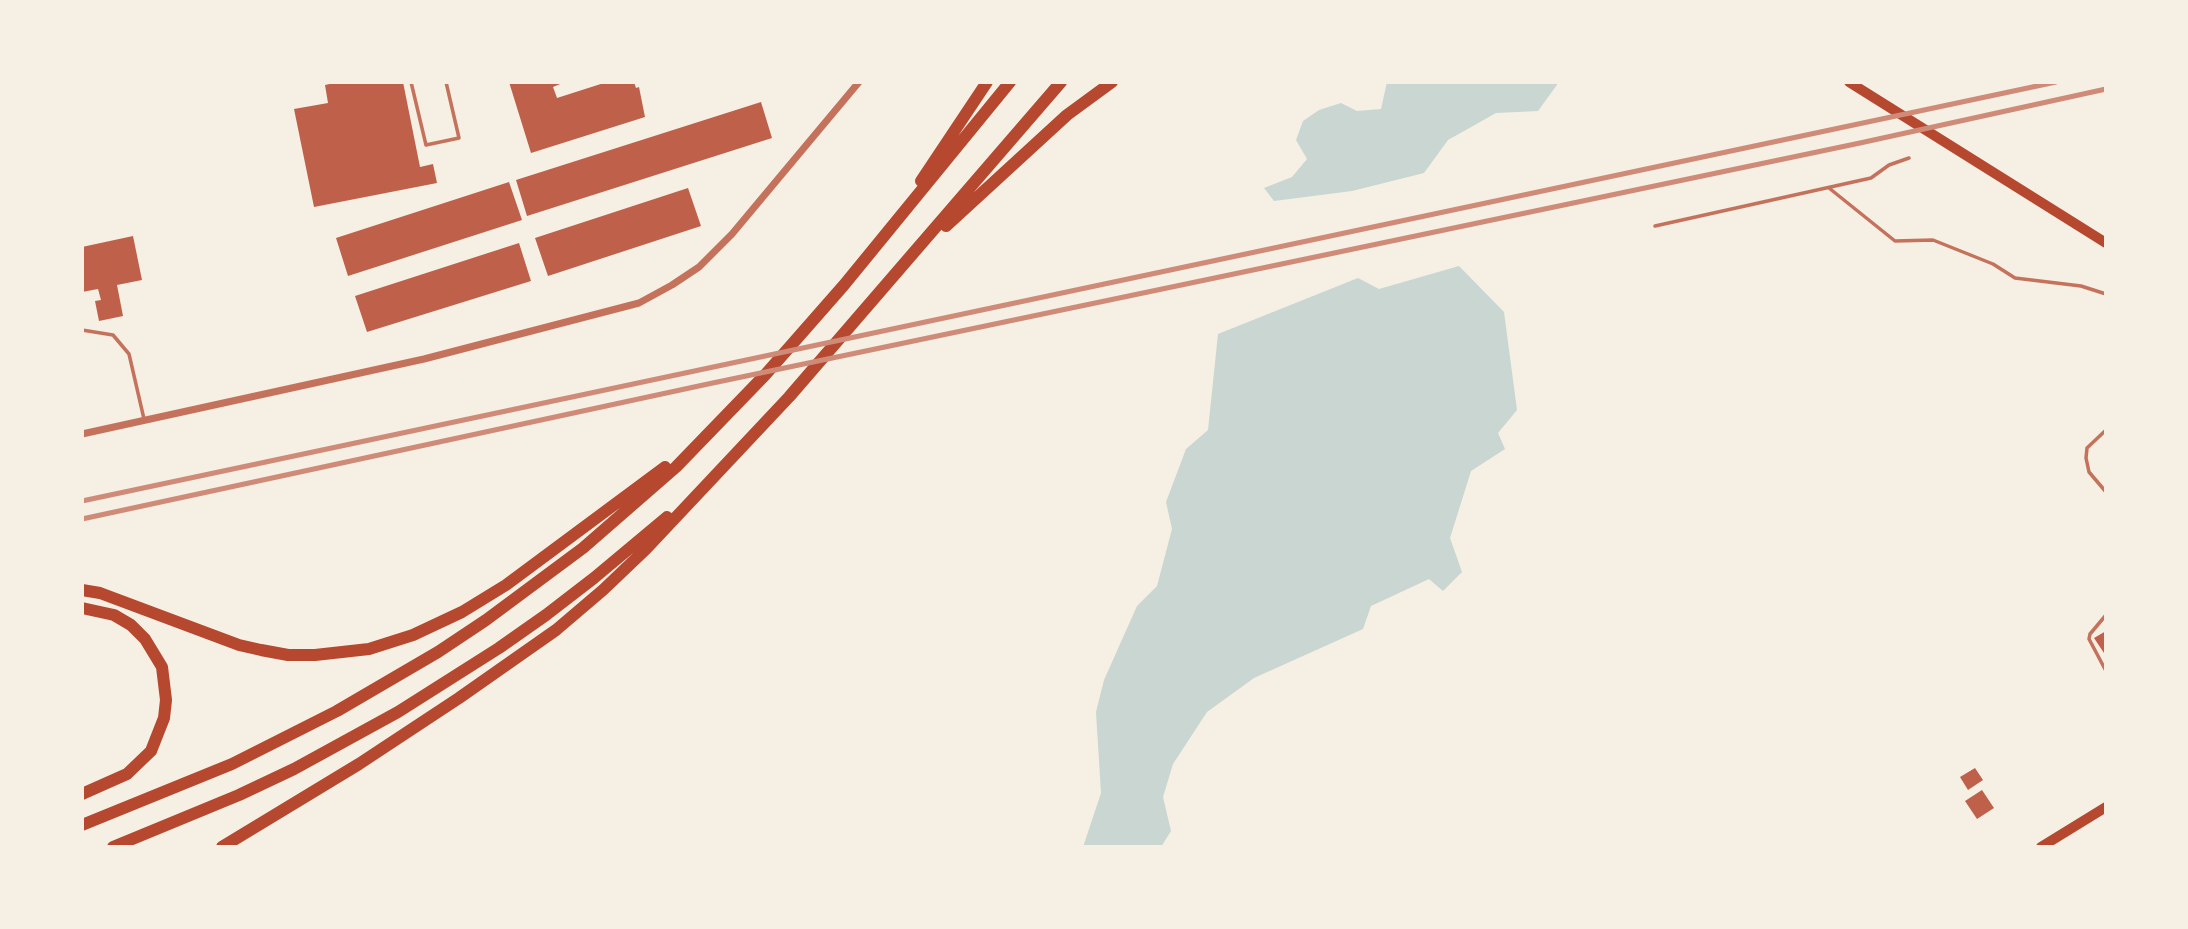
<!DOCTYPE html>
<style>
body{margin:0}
#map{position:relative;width:2188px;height:929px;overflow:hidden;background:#f6efe4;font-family:Overpass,sans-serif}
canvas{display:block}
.frame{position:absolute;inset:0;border:84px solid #f6efe4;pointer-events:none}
</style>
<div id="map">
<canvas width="2188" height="929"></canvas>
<div class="frame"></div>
</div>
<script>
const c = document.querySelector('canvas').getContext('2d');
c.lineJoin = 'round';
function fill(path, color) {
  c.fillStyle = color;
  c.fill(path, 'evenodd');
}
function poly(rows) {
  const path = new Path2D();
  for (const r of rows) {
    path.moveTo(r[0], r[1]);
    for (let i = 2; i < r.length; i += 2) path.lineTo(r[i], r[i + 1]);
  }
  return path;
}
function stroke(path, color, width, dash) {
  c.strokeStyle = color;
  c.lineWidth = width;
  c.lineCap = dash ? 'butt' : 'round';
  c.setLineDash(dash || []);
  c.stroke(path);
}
fill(poly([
 [1387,82,1559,82,1538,111,1496,113,1448,140,1424,173,1352,191,1274,201,1264,188,1292,177,1307,159,1296,140,1303,121,1319,110,1341,103,1357,111,1381,109],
 [1459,266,1504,312,1517,410,1498,433,1505,449,1471,471,1450,538,1462,572,1443,591,1429,579,1371,606,1363,629,1254,678,1207,712,1173,764,1163,797,1171,831,1161,847,1083,847,1101,793,1096,712,1104,680,1137,606,1157,586,1172,529,1166,502,1186,449,1208,430,1218,334,1358,278,1379,289]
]), '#c9d6d2');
fill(poly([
 [339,82,403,82,420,167,433,164,437,183,314,207,294,109,328,103,325,85],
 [509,82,565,82,553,87,557,98,607,82,634,82,636,88,639,87,645,117,531,153],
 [761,102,772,138,527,216,516,180],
 [509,182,522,220,348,276,336,238],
 [688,188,701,226,548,276,535,238],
 [133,236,142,280,117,285,123,316,99,321,95,301,101,300,98,289,82,292,82,247],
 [519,243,531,281,367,332,355,296],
 [2106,631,2106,656,2094,638],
 [1975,768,1983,780,1968,790,1960,777],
 [1982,790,1994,808,1977,819,1965,801]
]), '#bf614a');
stroke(poly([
 [411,82,426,145,459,138,446,82],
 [1829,188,1895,241,1933,240,1993,264,2015,278,2081,286,2106,294],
 [1655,226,1871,178,1889,165,1909,158],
 [82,330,113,335,129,354,144,419],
 [2106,430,2087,448,2086,458,2089,472,2106,492],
 [2106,615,2090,634,2089,639,2106,671]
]), '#c5725c', 3.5);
stroke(poly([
 [82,434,424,359,639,303,672,285,699,267,732,234,859,82]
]), '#c5725c', 7);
stroke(poly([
 [1849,82,2106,243]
]), '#b5482f', 10);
stroke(poly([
 [2041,847,2106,807]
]), '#b5482f', 10);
stroke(poly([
 [921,181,987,82],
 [946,226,1067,115,1112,82],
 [82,590,100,593,239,645,261,650,288,655,315,655,369,649,413,635,462,612,506,585,665,467],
 [82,608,114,615,131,625,145,639,162,667,166,700,164,718,151,751,127,774,82,794],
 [82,825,232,764,337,711,438,652,486,620,583,548,676,467,765,375,844,285,1010,82],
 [113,847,239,795,294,769,398,712,499,648,546,615,594,578,667,517],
 [222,847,359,764,459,698,556,630,603,590,646,549,789,397,1061,82]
]), '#b5482f', 12);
stroke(poly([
 [82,501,2056,82],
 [82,519,708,384,1860,143,2106,89]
]), '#cf8b77', 5);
</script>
